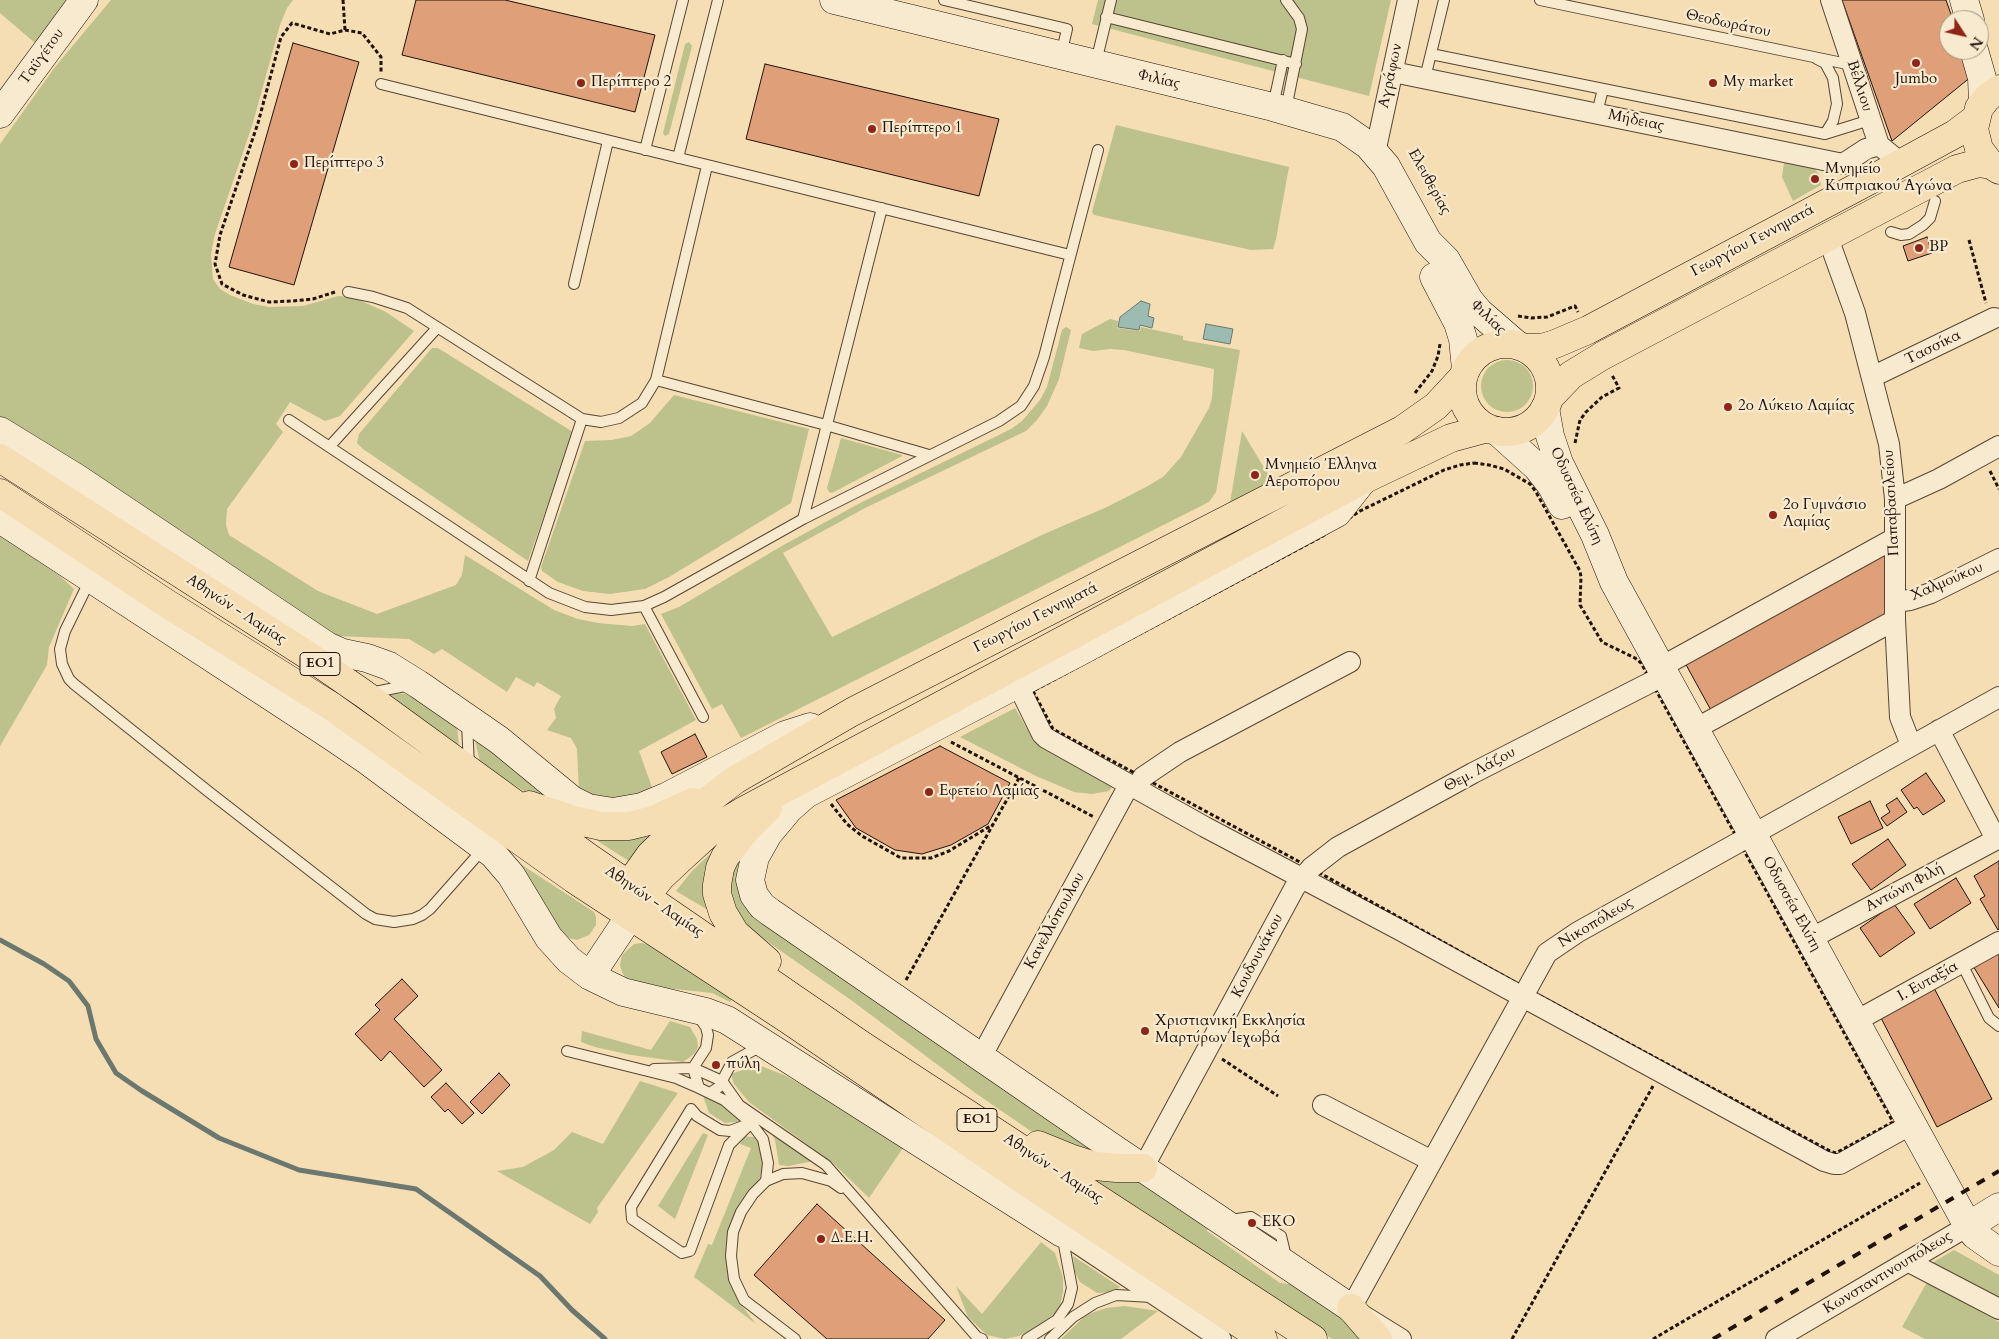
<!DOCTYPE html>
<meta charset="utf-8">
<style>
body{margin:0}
#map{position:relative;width:1999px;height:1339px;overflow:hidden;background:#f5deb3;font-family:Cardo,serif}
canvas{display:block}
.north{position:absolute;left:1939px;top:10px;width:50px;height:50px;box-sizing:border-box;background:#f8eace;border:1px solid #a29480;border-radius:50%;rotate:125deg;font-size:14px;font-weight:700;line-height:20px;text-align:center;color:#21130b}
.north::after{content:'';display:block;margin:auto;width:18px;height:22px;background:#8f2418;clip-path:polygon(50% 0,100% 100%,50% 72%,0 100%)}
</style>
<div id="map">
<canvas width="1999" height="1339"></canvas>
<div class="north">N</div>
</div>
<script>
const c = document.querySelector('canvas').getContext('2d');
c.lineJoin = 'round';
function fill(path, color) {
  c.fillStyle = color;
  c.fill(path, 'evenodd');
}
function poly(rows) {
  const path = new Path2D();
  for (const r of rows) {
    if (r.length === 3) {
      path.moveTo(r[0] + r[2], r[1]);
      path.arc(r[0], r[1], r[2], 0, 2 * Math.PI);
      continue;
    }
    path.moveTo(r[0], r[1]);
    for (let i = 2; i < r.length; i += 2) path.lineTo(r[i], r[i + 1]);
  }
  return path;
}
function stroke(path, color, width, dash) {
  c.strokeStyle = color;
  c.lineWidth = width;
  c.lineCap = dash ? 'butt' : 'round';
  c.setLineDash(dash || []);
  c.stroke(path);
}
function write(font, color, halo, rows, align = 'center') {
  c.font = font + ' Cardo,serif';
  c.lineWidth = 4.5;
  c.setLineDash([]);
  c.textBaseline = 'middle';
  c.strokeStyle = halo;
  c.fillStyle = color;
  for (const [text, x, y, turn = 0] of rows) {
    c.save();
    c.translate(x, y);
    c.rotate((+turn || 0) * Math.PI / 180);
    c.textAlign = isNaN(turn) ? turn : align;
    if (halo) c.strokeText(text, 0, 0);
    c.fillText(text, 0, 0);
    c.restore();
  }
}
fill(poly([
 [0,0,68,0,35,43,0,13],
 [111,0,293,0,287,8,280,25,252,126,215,234,211,254,213,279,220,289,230,295,253,304,269,307,303,306,338,296,352,297,386,312,414,331,340,416,325,421,290,402,276,424,283,432,227,509,226,525,229,535,318,591,377,614,456,585,462,575,465,555,554,610,578,619,598,623,632,626,645,624,696,720,639,751,654,793,602,802,579,792,577,749,571,738,547,730,556,718,554,709,561,696,537,682,534,687,516,677,507,692,442,649,434,654,409,639,337,636,0,420,0,144,55,67],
 [1098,0,1391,0,1369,96,1092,24],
 [689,42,692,46,669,134,665,136,663,133,685,44],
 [1116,125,1289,167,1276,239,1273,249,1251,250,1094,215,1092,212],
 [1789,161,1813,167,1819,174,1821,185,1793,201,1782,177,1784,163],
 [1110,319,1118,321,1117,328,1140,331,1141,327,1183,336,1183,340,1240,350,1216,492,1209,502,741,738,722,704,712,709,661,614,679,607,780,547,862,502,1011,429,1022,421,1040,400,1047,387,1062,330,1066,327,1071,330,1059,379,1047,406,1037,420,1026,431,865,508,783,553,832,637,1044,534,1107,507,1146,487,1163,477,1181,457,1209,408,1212,398,1214,369,1124,350,1110,349,1093,351,1079,348,1082,334],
 [432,348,438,348,573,432,528,561,363,449,357,443,359,434],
 [1507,386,26],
 [674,395,809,429,791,503,669,577,645,589,610,594,583,591,558,582,542,571,541,567,585,441,612,440,631,436,650,423],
 [1242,431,1272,481,1230,503],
 [841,438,902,455,902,456,832,493,829,492,827,488],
 [0,535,60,576,74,589,49,647,47,665,0,746],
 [410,693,457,725,459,747,388,695],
 [1015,708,1035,742,1112,787,1109,791,1092,794,1074,792,1036,776,960,737],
 [478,738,550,797,537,800,480,762,475,740],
 [651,836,632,863,596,840,626,840],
 [755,843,742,877,1113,1159,1035,1134,974,1092,851,1000,751,930,745,925,731,899,729,881,738,855],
 [711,853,712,855,708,910,676,891,692,871],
 [522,865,594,912,596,917,596,925,589,935,577,940,562,936],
 [642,943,650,945,732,999,730,1002,712,993,656,987,626,979,622,972,620,965,622,955,634,944],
 [670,1021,690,1027,697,1039,698,1047,695,1053,683,1062,631,1055,595,1047,581,1042,582,1031,651,1050],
 [761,1066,784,1075,863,1119,903,1148,869,1198,834,1164,749,1102,734,1084,731,1074,745,1069],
 [640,1081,678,1093,597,1208,598,1212,590,1224,497,1171,523,1167,554,1150,572,1132,603,1144],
 [703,1096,722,1103,744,1121,725,1123,709,1113],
 [770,1130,814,1161,788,1166,779,1165,775,1140],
 [703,1133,708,1135,675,1219,658,1206],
 [743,1136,761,1138,765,1158,760,1178,736,1214,730,1279,738,1301,756,1324,694,1277,708,1244,712,1245,751,1148,740,1144],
 [1067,1162,1134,1177,1211,1223,1207,1231,1280,1283,1304,1286,1370,1339,1332,1339],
 [1041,1242,1055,1253,1063,1278,1063,1292,1060,1305,1053,1315,1039,1327,1019,1336,1005,1339,987,1335,968,1317,956,1286,982,1314],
 [1954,1250,1999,1275,1999,1301,1930,1264],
 [1073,1256,1120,1287,1113,1292,1097,1293,1080,1282,1075,1272],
 [1927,1282,1999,1322,1999,1339,1925,1339,1902,1327],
 [1125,1306,1158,1311,1121,1339,1061,1339,1086,1315,1106,1308]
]), '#bdc18b');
const water = poly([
 [1141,301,1150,304,1148,316,1154,318,1152,328,1140,325,1139,330,1118,327,1120,317,1141,301],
 [1206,324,1233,329,1230,344,1203,339,1206,324]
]);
fill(water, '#9cbcb1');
stroke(water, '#6b786f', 1);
stroke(poly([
 [0,940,44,964,69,981,88,1006,96,1039,116,1073,142,1091,219,1138,299,1170,416,1189,540,1276,572,1310,605,1339]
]), '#6b786f', 5);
const building = poly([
 [416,0,505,0,655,35,635,112,402,55,416,0],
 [1842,0,1946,0,1953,20,1949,20,1949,50,1963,50,1972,76,1892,141,1842,0],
 [293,43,359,62,294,285,229,267,293,43],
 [765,64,999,119,979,196,746,139,765,64],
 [1927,237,1932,253,1908,261,1903,246,1927,237],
 [1886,549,1887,618,1713,714,1684,661,1886,549],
 [695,734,707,757,672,774,661,752,695,734],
 [940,746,1010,783,988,824,951,845,922,854,895,850,856,828,836,800,940,746],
 [1926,773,1945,801,1923,815,1917,807,1914,809,1901,790,1926,773],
 [1897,798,1907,812,1887,826,1881,818,1890,812,1886,805,1897,798],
 [1870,801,1883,828,1851,844,1838,817,1870,801],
 [1888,839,1906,865,1871,890,1852,864,1888,839],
 [1999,861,1999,929,1998,930,1980,899,1985,896,1974,876,1999,861],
 [1956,878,1971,903,1930,929,1914,904,1956,878],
 [1894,904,1915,933,1880,957,1860,928,1894,904],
 [1999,950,1999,1008,1973,966,1999,950],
 [402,979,418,996,394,1019,442,1070,424,1087,390,1051,381,1061,355,1034,380,1010,375,1005,402,979],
 [1933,986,1992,1099,1937,1127,1879,1014,1933,986],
 [499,1073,510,1085,482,1114,470,1102,499,1073],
 [446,1083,474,1113,462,1124,448,1109,445,1112,431,1097,446,1083],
 [817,1204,945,1320,928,1339,827,1339,754,1275,817,1204]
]);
fill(building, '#df9f79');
stroke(building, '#21130b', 1);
const lane = poly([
 [944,0,1067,29,1061,55],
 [1286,0,1299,18,1302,29,1286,109],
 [1540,0,1852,65],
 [1106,17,1296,64],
 [1431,54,1825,134,1870,120],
 [1817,59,1825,63,1833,78,1837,104,1833,121,1825,134],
 [1096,62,1111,0],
 [1425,78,1444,0],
 [381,84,1070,255],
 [1273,106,1283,60],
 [1597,113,1603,89],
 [645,150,683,0],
 [678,158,718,0],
 [1891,232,1901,235,1909,234,1923,225,1930,218,1935,201],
 [574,284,608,141],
 [348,292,373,297,407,308,582,419,601,422,619,418,642,403,656,380,707,166],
 [656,380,826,425,929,455],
 [289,420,549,593,585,607,611,610,644,606,664,597,803,519,999,421,1021,406,1034,386,1044,357,1098,150],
 [330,446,437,328],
 [803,519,882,208],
 [90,580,65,631,60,649,62,664,69,679,74,684,209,792,366,914,375,919,394,922,413,919,422,915,430,909,483,849],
 [529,581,582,419],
 [644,606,703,717],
 [370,693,410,685],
 [467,723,469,766],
 [1962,964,1989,1018,1999,1026],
 [761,1046,732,1062,722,1081,739,1105,826,1165,977,1337,982,1339],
 [567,1051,676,1078,699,1088],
 [654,1069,693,1068,706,1048,708,1035,706,1027,698,1016],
 [710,1093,719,1087,722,1081,693,1068,699,1088,724,1100,751,1123,730,1131,720,1130,697,1116,691,1109,631,1207,632,1219,682,1253,690,1251,729,1145,751,1123,763,1139,768,1163,766,1181],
 [1230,1220,1251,1217,1281,1236,1286,1257],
 [795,1339,744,1300,734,1279,731,1256,733,1232,741,1212,753,1194,766,1181,783,1174,802,1173,831,1181,841,1188],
 [1027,1339,1057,1320,1068,1304,1072,1288,1062,1234],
 [1050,1339,1073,1317,1095,1303,1116,1295,1152,1297]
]);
const street = poly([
 [1831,0,1879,145,1901,163],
 [1393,72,1843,164],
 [1375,153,1408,0],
 [1843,164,1866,149,1879,145],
 [1828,238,1855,313,1889,444,1895,499,1895,620,1900,717,1911,745],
 [1872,377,1994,318],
 [1895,499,1939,479,1999,446],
 [1895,602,1910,600,1931,593,1999,559],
 [1661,667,1895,538],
 [1017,683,1042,734,1046,738,1205,827,1398,929,1824,1161,1834,1164,1840,1164,1912,1124],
 [1695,729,1895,620],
 [1939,730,1996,839],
 [1136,788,1143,777,1180,752,1350,662],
 [1810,939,1999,838],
 [1856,1021,1999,942],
 [981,1057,1129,785],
 [1323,1105,1432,1161],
 [1143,1168,1295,887,1311,868,1338,847,1473,773,1665,675],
 [1062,1233,1221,1339],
 [1909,1262,1999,1309],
 [1401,1339,1351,1308,1547,953,1578,932,1999,697],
 [1776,1339,1968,1226]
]);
const secondary = poly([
 [834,0,1273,107,1342,127,1368,145,1386,166,1428,242,1446,260,1469,300,1479,312,1517,345],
 [1964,0,1970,20],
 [1974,50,1982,78,1983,103],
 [0,114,84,0],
 [1434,277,1458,323,1463,339,1466,369],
 [1545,408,1550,436,1559,463,1595,535,1614,582,1968,1226,1975,1235,1999,1252],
 [0,431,75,477,327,646,343,653,367,658,389,666,418,684,499,740,572,800,588,808,613,812,642,807,666,797,785,735,810,727],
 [1497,431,1537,467,1551,485,1562,505],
 [0,519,333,737,368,761,493,854,511,875,549,938,569,960,590,976,623,992,706,1012,727,1020,1062,1233],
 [590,976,630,916],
 [1968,1226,1999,1207],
 [1351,1308,1113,1148,770,912,762,906,754,895,750,880,755,857,768,834,789,809,806,794,1077,653,1337,513,1363,480]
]);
const primary = poly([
 [1999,89,1987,98,1979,108,1974,129,1979,149,1991,165,1999,170],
 [1506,388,44],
 [1525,348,1542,348,1555,344,1588,330,1874,178,1955,134,1975,119],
 [1549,398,1571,375,1602,356,1957,169,1979,163,1991,165],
 [0,458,309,656,364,694,588,857,863,1046,1313,1339],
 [0,493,166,603,331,706,574,879,789,1020,1025,1181,1263,1339],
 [529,805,574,820,601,826,629,826,653,820,693,802],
 [618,900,650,855,702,805,735,780,852,712,1402,430,1436,406,1462,378],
 [634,911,661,877,678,861,712,830,745,810,1363,480,1451,438,1488,428],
 [767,961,735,933,723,913,717,894,717,885,720,868,725,857,745,831,768,808],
 [1038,1145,1070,1158,1095,1166,1116,1168,1143,1168],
 [1351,1308,1378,1339]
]);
stroke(lane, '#564635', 12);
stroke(street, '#564635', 22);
stroke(secondary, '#21130b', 29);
stroke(primary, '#21130b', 29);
stroke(poly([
 [343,0,345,30],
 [1969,240,1986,303],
 [335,292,313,299,293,301,269,302,243,295,222,284,215,264,220,235,258,123,281,37,292,23,330,34,345,30,362,33,381,57,381,72],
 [1518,316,1531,318,1547,317,1575,306,1578,312],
 [1415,393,1432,371,1438,356,1440,344],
 [1575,443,1580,420,1586,412,1602,397,1619,388,1612,375],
 [1474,463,1489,465,1504,469,1530,484,1536,492,1580,571,1581,577,1580,605,1602,642,1635,658,1641,663,1893,1122,1836,1153,1830,1151,1527,989,1311,868,1053,729,1033,691,1321,537,1360,511,1444,470,1460,465,1474,463],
 [1990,471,1999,489],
 [951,742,1094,817],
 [831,804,847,824,862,836,901,858,931,858,949,851,992,825],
 [906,980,1019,778],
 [1222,1059,1278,1096],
 [1512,1339,1653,1086],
 [1653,1339,1920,1183]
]), '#21130b', 3, [4, 2.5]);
stroke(lane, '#f8eace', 10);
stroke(street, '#f8eace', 20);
stroke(secondary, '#f8eace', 28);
stroke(primary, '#f5deb3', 28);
stroke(poly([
 [1713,1339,1999,1171]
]), '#21130b', 4, [9, 9]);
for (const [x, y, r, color] of [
 [1916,63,5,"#8f2418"],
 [581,83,5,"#8f2418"],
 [1713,83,5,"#8f2418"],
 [872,129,5,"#8f2418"],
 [294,164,5,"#8f2418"],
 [1815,179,5,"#8f2418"],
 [1919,248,5,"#8f2418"],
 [1728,407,5,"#8f2418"],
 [1255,475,5,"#8f2418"],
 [1773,515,5,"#8f2418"],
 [929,792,5,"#8f2418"],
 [1145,1031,5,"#8f2418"],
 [716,1065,5,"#8f2418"],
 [1252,1223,5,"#8f2418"],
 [821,1239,5,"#8f2418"]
]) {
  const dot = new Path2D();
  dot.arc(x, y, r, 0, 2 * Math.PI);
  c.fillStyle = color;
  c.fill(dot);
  stroke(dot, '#f8eace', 2);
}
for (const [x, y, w] of [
 [320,664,40],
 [977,1120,40]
]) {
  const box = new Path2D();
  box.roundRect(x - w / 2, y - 11.5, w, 23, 4);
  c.fillStyle = '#f8eace';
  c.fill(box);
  stroke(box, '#21130b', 1);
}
write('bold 14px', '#21130b', null, [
 ["ΕΟ1",320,664],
 ["ΕΟ1",977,1120]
]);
write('15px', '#21130b', '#f8eace', [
 ["Θεοδωράτου",1728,24,12],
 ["Ταϋγέτου",42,57,-54],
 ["Αγράφων",1391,76,-78],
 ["Φιλίας",1159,80,13],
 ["Βέλλιου",1859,86,72],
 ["Μήδειας",1636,121,12],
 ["Ελευθερίας",1429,182,61],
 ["Γεωργίου Γεννηματά",1753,241,-28],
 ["Φιλίας",1488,318,44],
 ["Τασσίκα",1933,348,-26],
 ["Οδυσσέα Ελύτη",1576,496,65],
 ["Παπαβασιλείου",1892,503,-93],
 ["Χαλμούκου",1947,582,-23],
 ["Αθηνών - Λαμίας",236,610,33],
 ["Γεωργίου Γεννηματά",1036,618,-27],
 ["Θεμ. Λάζου",1480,770,-28],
 ["Αντώνη Φιλή",1905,888,-28],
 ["Αθηνών - Λαμίας",654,902,34],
 ["Οδυσσέα Ελύτη",1791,904,61],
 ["Κανελλόπουλου",1055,921,-61],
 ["Νικοπόλεως",1596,923,-31],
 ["Κουδουνάκου",1258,956,-62],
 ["Ι. Ευταξία",1928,982,-29],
 ["Αθηνών - Λαμίας",1053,1169,33],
 ["Κωνσταντινουπόλεως",1888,1273,-31]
]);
write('15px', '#21130b', '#f8eace', [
 ["Jumbo",1916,80,"center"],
 ["Περίπτερο 2",591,83],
 ["My market",1723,83],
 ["Περίπτερο 1",882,129],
 ["Περίπτερο 3",304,164],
 ["Μνημείο",1825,170],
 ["Κυπριακού Αγώνα",1825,187],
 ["BP",1929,248],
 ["2ο Λύκειο Λαμίας",1738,407],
 ["Μνημείο Έλληνα",1265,466],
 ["Αεροπόρου",1265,483],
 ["2ο Γυμνάσιο",1783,506],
 ["Λαμίας",1783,523],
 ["Εφετείο Λαμίας",939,792],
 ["Χριστιανική Εκκλησία",1155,1022],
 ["Μαρτύρων Ιεχωβά",1155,1039],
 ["πύλη",726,1065],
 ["EKO",1262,1223],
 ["Δ.Ε.Η.",831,1239]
], 'left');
</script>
